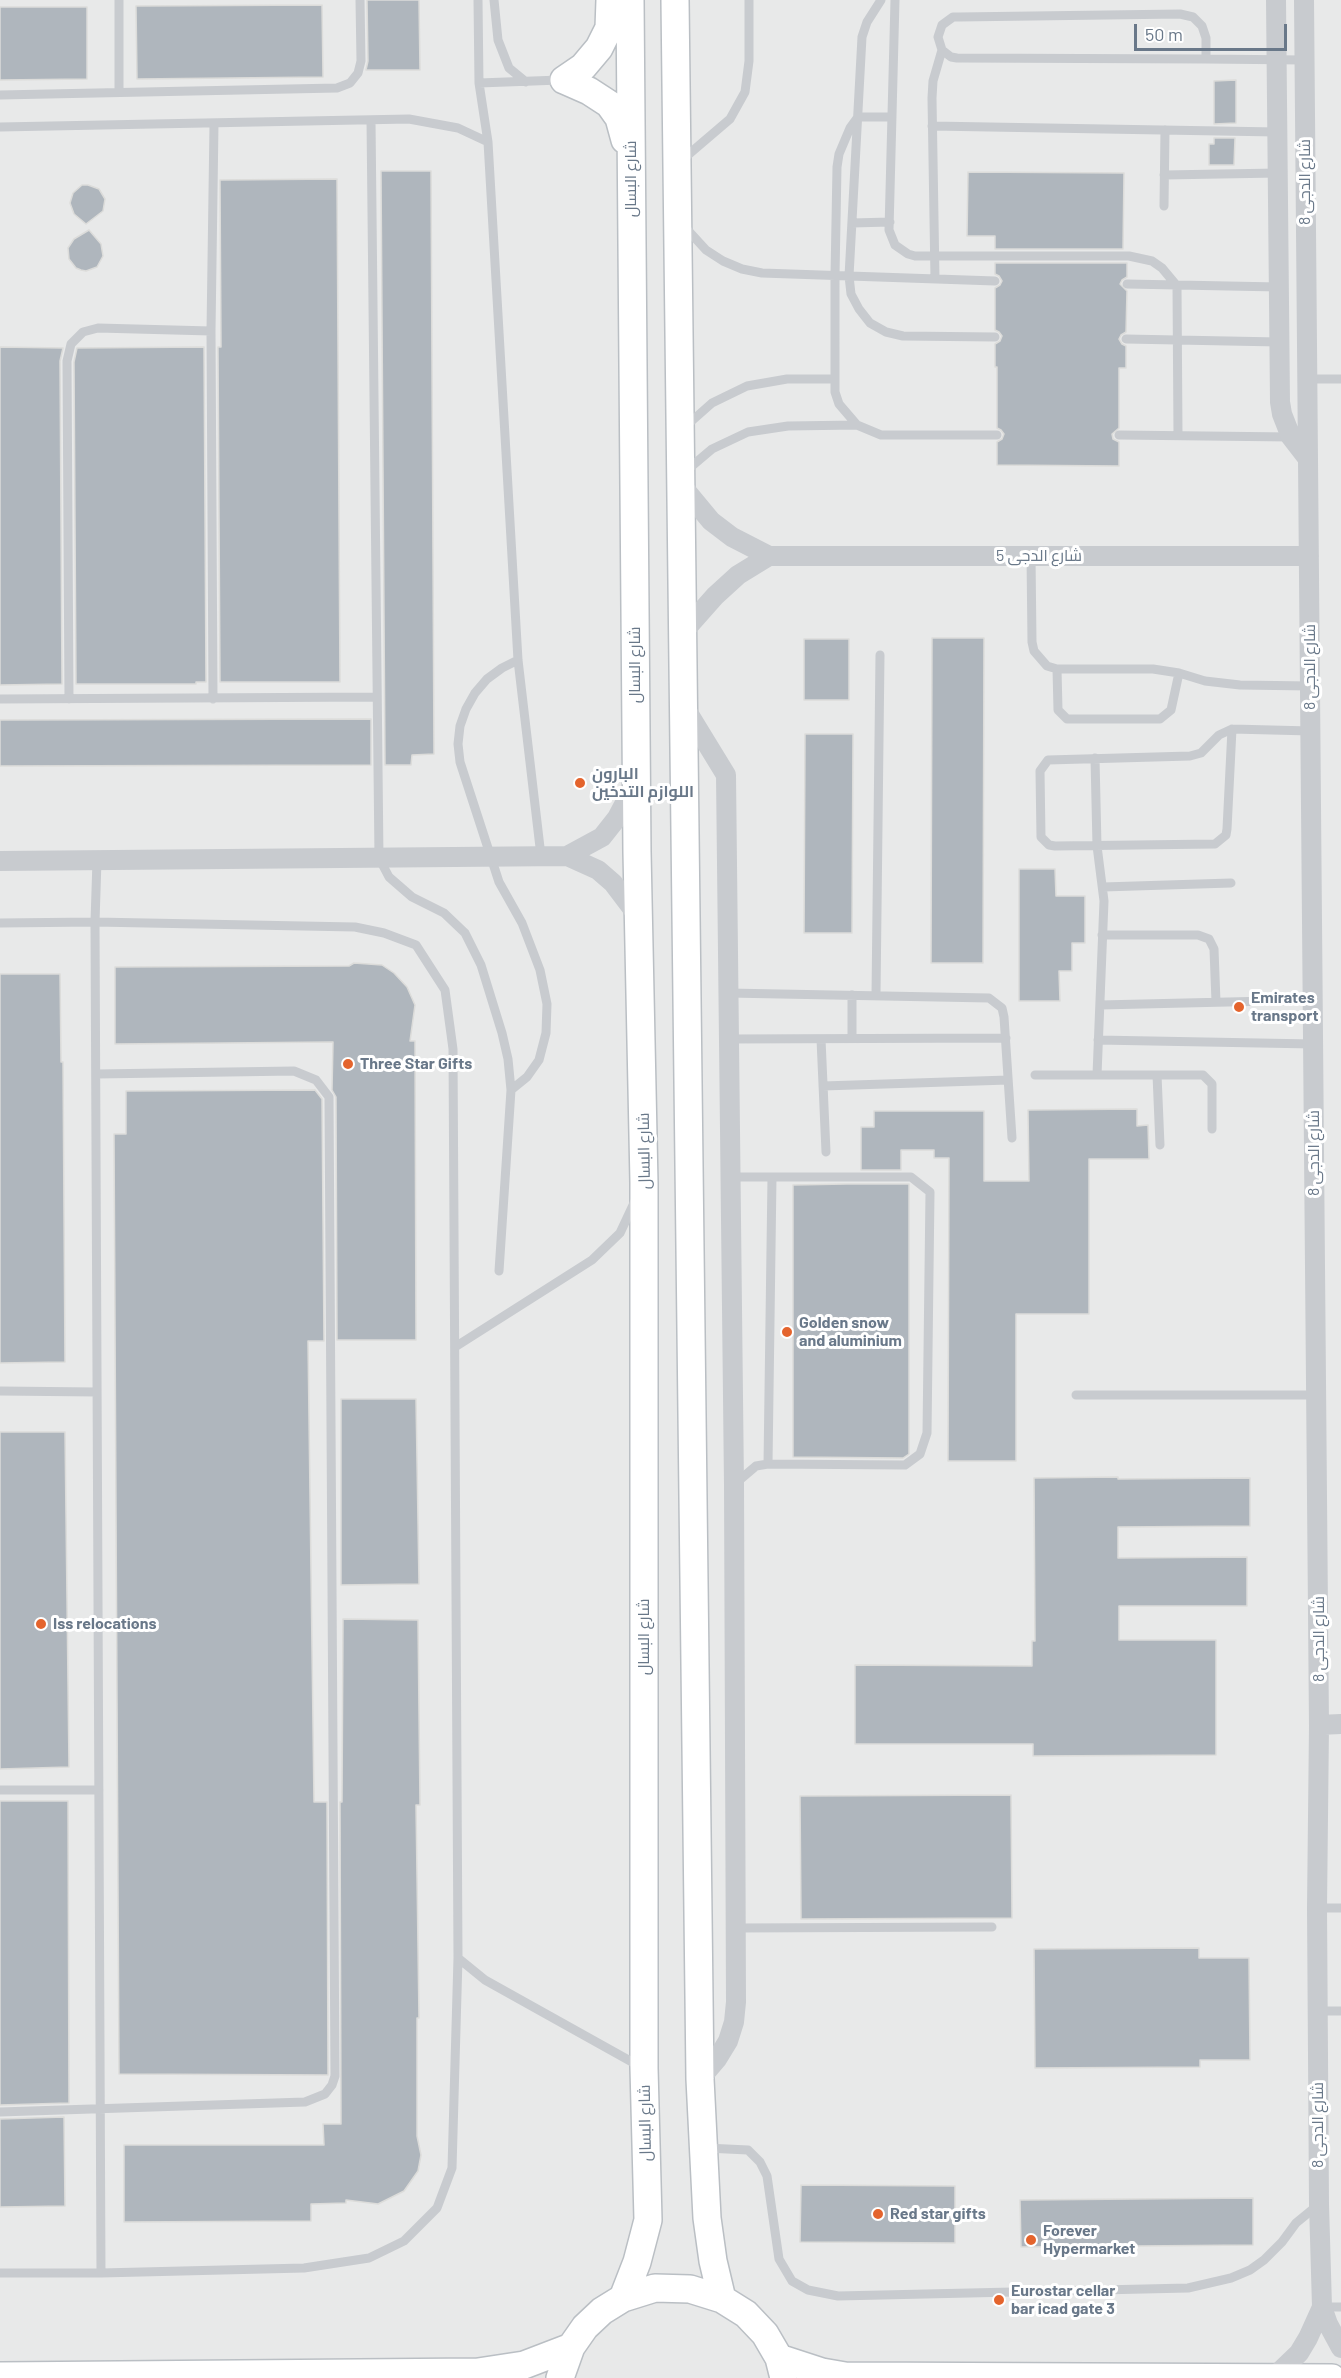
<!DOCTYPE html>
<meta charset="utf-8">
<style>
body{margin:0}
#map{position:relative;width:1341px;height:2378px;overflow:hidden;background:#fafaf8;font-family:Barlow,sans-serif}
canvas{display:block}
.scale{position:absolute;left:1134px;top:24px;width:153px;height:27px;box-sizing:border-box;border:3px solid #697889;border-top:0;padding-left:8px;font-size:18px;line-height:21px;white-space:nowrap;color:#697889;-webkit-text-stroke:4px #fff;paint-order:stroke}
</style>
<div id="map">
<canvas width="1341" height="2378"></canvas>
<div class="scale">50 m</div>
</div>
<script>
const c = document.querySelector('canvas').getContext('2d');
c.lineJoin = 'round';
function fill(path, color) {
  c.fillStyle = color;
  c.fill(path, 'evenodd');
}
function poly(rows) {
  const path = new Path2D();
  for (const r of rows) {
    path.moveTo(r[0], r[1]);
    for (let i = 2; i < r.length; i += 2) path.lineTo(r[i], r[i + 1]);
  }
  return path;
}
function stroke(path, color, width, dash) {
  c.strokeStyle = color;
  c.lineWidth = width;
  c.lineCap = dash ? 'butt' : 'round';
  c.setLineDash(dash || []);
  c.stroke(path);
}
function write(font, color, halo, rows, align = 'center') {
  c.font = font + ' Barlow,Cairo,sans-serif';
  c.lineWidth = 6;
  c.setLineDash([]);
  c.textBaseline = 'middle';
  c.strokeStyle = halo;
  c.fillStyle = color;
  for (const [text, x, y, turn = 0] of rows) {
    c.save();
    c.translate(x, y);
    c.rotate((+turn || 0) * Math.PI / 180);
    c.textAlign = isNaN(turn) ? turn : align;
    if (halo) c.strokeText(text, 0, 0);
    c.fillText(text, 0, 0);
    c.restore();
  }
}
fill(poly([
 [0,0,1341,0,1341,2378,0,2378]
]), '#e8e9e9');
const building = poly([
 [367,0,419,0,420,70,366,70,368,61,367,0],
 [322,5,323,77,137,79,136,6,322,5],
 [0,7,87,7,87,79,0,80,0,7],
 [1236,80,1236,123,1214,124,1214,81,1236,80],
 [1214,138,1235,138,1234,165,1209,165,1209,144,1214,144,1214,138],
 [381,171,431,171,434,754,412,755,411,765,385,765,381,171],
 [968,172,1124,173,1123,249,995,249,995,236,967,236,968,172],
 [337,179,340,682,220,682,218,347,221,347,220,180,337,179],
 [82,185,88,185,99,189,105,199,103,211,86,224,74,214,70,203,73,193,82,185],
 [89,230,101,244,103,256,97,267,86,271,81,270,76,268,69,259,68,248,74,239,89,230],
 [995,263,1127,263,1127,277,1122,280,1120,284,1127,291,1126,332,1121,335,1119,339,1122,344,1126,346,1126,368,1119,368,1119,428,1112,434,1113,439,1119,442,1119,466,997,465,997,442,1002,439,1004,434,1001,430,997,428,997,367,995,367,995,344,1000,341,1002,336,999,332,995,330,995,288,1000,285,1002,281,999,276,995,274,995,263],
 [0,347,63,348,60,361,62,684,0,685,0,347],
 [204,347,206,682,196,682,196,684,76,684,74,362,77,348,204,347],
 [932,638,984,638,983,963,931,963,932,638],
 [804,639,849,639,849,700,804,700,804,639],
 [371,719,371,765,0,766,0,720,371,719],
 [805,734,853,734,852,933,804,933,805,734],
 [1019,869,1055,869,1056,896,1085,896,1085,943,1072,943,1072,971,1059,971,1060,1001,1019,1001,1019,869],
 [354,963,382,965,394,973,407,987,415,1005,410,1041,415,1041,416,1340,337,1340,336,1097,332,1090,333,1042,115,1044,115,967,349,966,354,963],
 [0,974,60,974,61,1062,63,1062,65,1362,0,1363,0,974],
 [315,1090,322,1099,324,1341,308,1341,314,1802,327,1802,328,2075,119,2074,114,1134,126,1134,126,1091,315,1090],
 [1137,1109,1137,1126,1148,1125,1149,1159,1089,1159,1089,1314,1016,1314,1016,1461,948,1461,949,1158,934,1158,934,1150,901,1150,901,1170,861,1170,861,1127,874,1127,874,1111,984,1111,984,1181,1029,1181,1028,1110,1137,1109],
 [846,1184,909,1184,909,1454,903,1458,793,1457,793,1185,846,1184],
 [341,1399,416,1399,419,1584,341,1585,341,1399],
 [0,1432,65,1432,69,1767,0,1769,0,1432],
 [1118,1477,1118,1479,1250,1478,1250,1526,1118,1527,1118,1558,1247,1557,1247,1606,1119,1606,1119,1640,1216,1640,1216,1755,1033,1756,1033,1744,855,1744,855,1665,1032,1666,1032,1641,1035,1641,1034,1478,1118,1477],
 [343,1619,418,1620,420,1805,416,1805,419,2018,417,2018,417,2136,421,2155,418,2171,404,2191,378,2204,346,2200,346,2203,311,2204,311,2221,124,2222,124,2145,324,2145,323,2124,341,2124,340,1802,342,1802,343,1619],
 [1011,1795,1012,1918,801,1919,800,1796,1011,1795],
 [0,1801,68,1801,69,2103,0,2105,0,1801],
 [1199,1948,1199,1958,1249,1958,1250,2060,1200,2060,1200,2067,1035,2068,1034,1949,1199,1948],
 [64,2117,65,2206,0,2207,0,2119,64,2117],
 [801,2185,955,2186,955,2243,800,2242,801,2185],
 [1253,2198,1253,2245,1021,2247,1020,2200,1253,2198]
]);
fill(building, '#afb6bd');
stroke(building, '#dcdcda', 1.5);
const secondary = poly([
 [675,0,700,2079,707,2218,713,2261,722,2299],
 [564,80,589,91,609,104,619,118,625,140],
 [564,80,583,67,599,48,609,28,610,0],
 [623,2298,637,2262,648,2220,644,2068,644,1183,637,852,630,0],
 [779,2358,822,2372,845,2376,1332,2378],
 [0,2376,478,2372,524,2365,571,2347],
 [560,2378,571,2347,585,2327,602,2311,623,2298,655,2288,690,2289,722,2299,746,2314,765,2334,779,2358,783,2374]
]);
stroke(secondary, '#babfc4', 30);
stroke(poly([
 [478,0,479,83,488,142,518,660,541,856],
 [494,0,498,40,509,68,526,82],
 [881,0,867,22,862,37,849,276,851,294,859,309,870,323,886,332,903,336,995,337],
 [895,0,889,230,895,245,908,254,915,256,1129,256,1152,261,1162,268,1177,286,1178,435],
 [1180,14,1193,17,1202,26,1206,38,1206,59,957,58,951,57,942,50,938,37,942,25,953,17,959,17,1180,14],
 [1206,59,1304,60],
 [479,83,560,80],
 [119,92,119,0],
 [0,95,337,88,350,83,358,73,361,61,360,0],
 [892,117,858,117,850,128,839,154,837,167,835,276,835,392,839,404,857,425,881,435,997,435],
 [371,120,379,858,389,877,412,897,444,913,465,933,481,965,502,1033,508,1059,511,1090,499,1271],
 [932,126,1277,132],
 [0,127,409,119,458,128,488,142],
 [682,160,730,119,745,92,749,61,749,0],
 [1164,175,1278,173],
 [1164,206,1165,130],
 [852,223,890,222],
 [684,226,706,250,723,261,742,269,762,273,995,281],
 [935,279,932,98,933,81,942,50],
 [1127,284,1279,287],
 [1126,339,1279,342],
 [1307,379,1341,379],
 [686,426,712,403,747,386,787,379,833,379],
 [1119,435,1291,437],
 [686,471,712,449,748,432,788,426,857,425],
 [1031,556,1032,642,1034,651,1047,666,1057,669,1153,669,1179,673,1205,681,1240,685,1310,686],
 [1057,669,1058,710,1067,719,1160,719,1171,710,1179,673],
 [0,699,377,697],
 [69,699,67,361,71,344,83,332,98,328,211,331],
 [213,699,211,331,214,124],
 [1232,729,1227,829,1226,835,1215,844,1055,846,1049,845,1041,837,1040,771,1048,760,1190,756,1201,753,1219,735,1232,729],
 [1232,729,1311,731],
 [1095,758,1097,846,1104,901,1097,1075],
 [97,860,95,922,101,2273],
 [1103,887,1231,883],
 [0,923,95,922,355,927,384,933,416,945,445,990,453,1049,458,1958,452,2168,437,2208,404,2241,369,2258,304,2268,101,2273,0,2273],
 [1102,935,1198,935,1209,939,1214,949,1216,1002],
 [728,993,989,998,1002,1008,1004,1017,1012,1138],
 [876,995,880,655],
 [1100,1005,1313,1000],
 [852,1038,852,995],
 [729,1039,1006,1038],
 [821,1039,826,1152],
 [1098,1040,1313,1044],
 [1035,1075,1203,1075,1212,1084,1212,1129],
 [1157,1075,1160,1145],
 [823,1086,1008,1080],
 [511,1090,527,1077,539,1060,546,1033,547,1004,540,970,522,923,499,882,460,762,458,744,460,726,466,709,475,693,487,679,502,668,518,660],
 [730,1177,911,1177,930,1192,927,1433,920,1454,905,1465,768,1464,756,1466,736,1483],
 [455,1347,592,1260,620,1233,635,1201],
 [0,1391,97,1392],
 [1076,1395,1316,1395],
 [768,1464,772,1177],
 [0,1790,99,1790],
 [1317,1908,1341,1908],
 [736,1928,992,1927],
 [458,1958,485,1980,641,2067],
 [1317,2011,1341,2011],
 [0,2112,305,2102,325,2094,332,2085,335,2076,329,1097,316,1080,294,1071,97,1074],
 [706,2148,748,2150,760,2162,767,2176,779,2259,792,2281,808,2290,838,2296,1188,2288,1231,2278,1250,2270,1264,2260,1282,2242,1296,2223,1318,2205],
 [1322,2307,1341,2307]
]), '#c8cbcf', 9);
stroke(poly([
 [1276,0,1280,402,1282,414,1291,437,1308,459],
 [1304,0,1319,1725,1317,1908,1319,2204,1322,2307,1328,2324,1341,2348],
 [682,486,711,521,732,537,769,556,1309,556],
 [684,631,715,596,738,575,769,556],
 [685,708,726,775,734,1485,736,2002,734,2022,728,2041,717,2059,700,2079],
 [567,856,602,837,617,818,635,784],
 [0,861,567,856,598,870,613,883,638,916],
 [1319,1725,1341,1724],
 [1274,2377,1299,2353,1308,2338,1322,2307]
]), '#c8cbcf', 20);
stroke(secondary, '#fff', 27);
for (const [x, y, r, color] of [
 [580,783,6,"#e4642d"],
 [1239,1007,6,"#e4642d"],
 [348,1064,6,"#e4642d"],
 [787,1332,6,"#e4642d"],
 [41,1624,6,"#e4642d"],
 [878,2214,6,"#e4642d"],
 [1031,2240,6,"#e4642d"],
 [999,2300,6,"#e4642d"]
]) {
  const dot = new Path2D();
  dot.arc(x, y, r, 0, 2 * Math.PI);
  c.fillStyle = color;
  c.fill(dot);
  stroke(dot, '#fff', 2);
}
write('16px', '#697889', '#fff', [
 ["شارع البسال",631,179,-90],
 ["شارع الدجى 8",1305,182,-90],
 ["شارع الدجى 5",1039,556],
 ["شارع البسال",635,665,-90],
 ["شارع الدجى 8",1310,667,-90],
 ["شارع البسال",644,1151,-91],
 ["شارع الدجى 8",1314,1153,-90],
 ["شارع البسال",644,1637,-90],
 ["شارع الدجى 8",1319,1639,-90],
 ["شارع البسال",645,2123,-91],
 ["شارع الدجى 8",1318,2125,-90]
]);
write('bold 16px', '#697889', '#fff', [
 ["البارون",592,774],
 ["اللوازم التدخين",592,792],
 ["Emirates",1251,998],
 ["transport",1251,1016],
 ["Three Star Gifts",360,1064],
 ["Golden snow",799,1323],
 ["and aluminium",799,1341],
 ["Iss relocations",53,1624],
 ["Red star gifts",890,2214],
 ["Forever",1043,2231],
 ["Hypermarket",1043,2249],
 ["Eurostar cellar",1011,2291],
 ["bar icad gate 3",1011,2309]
], 'left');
</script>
